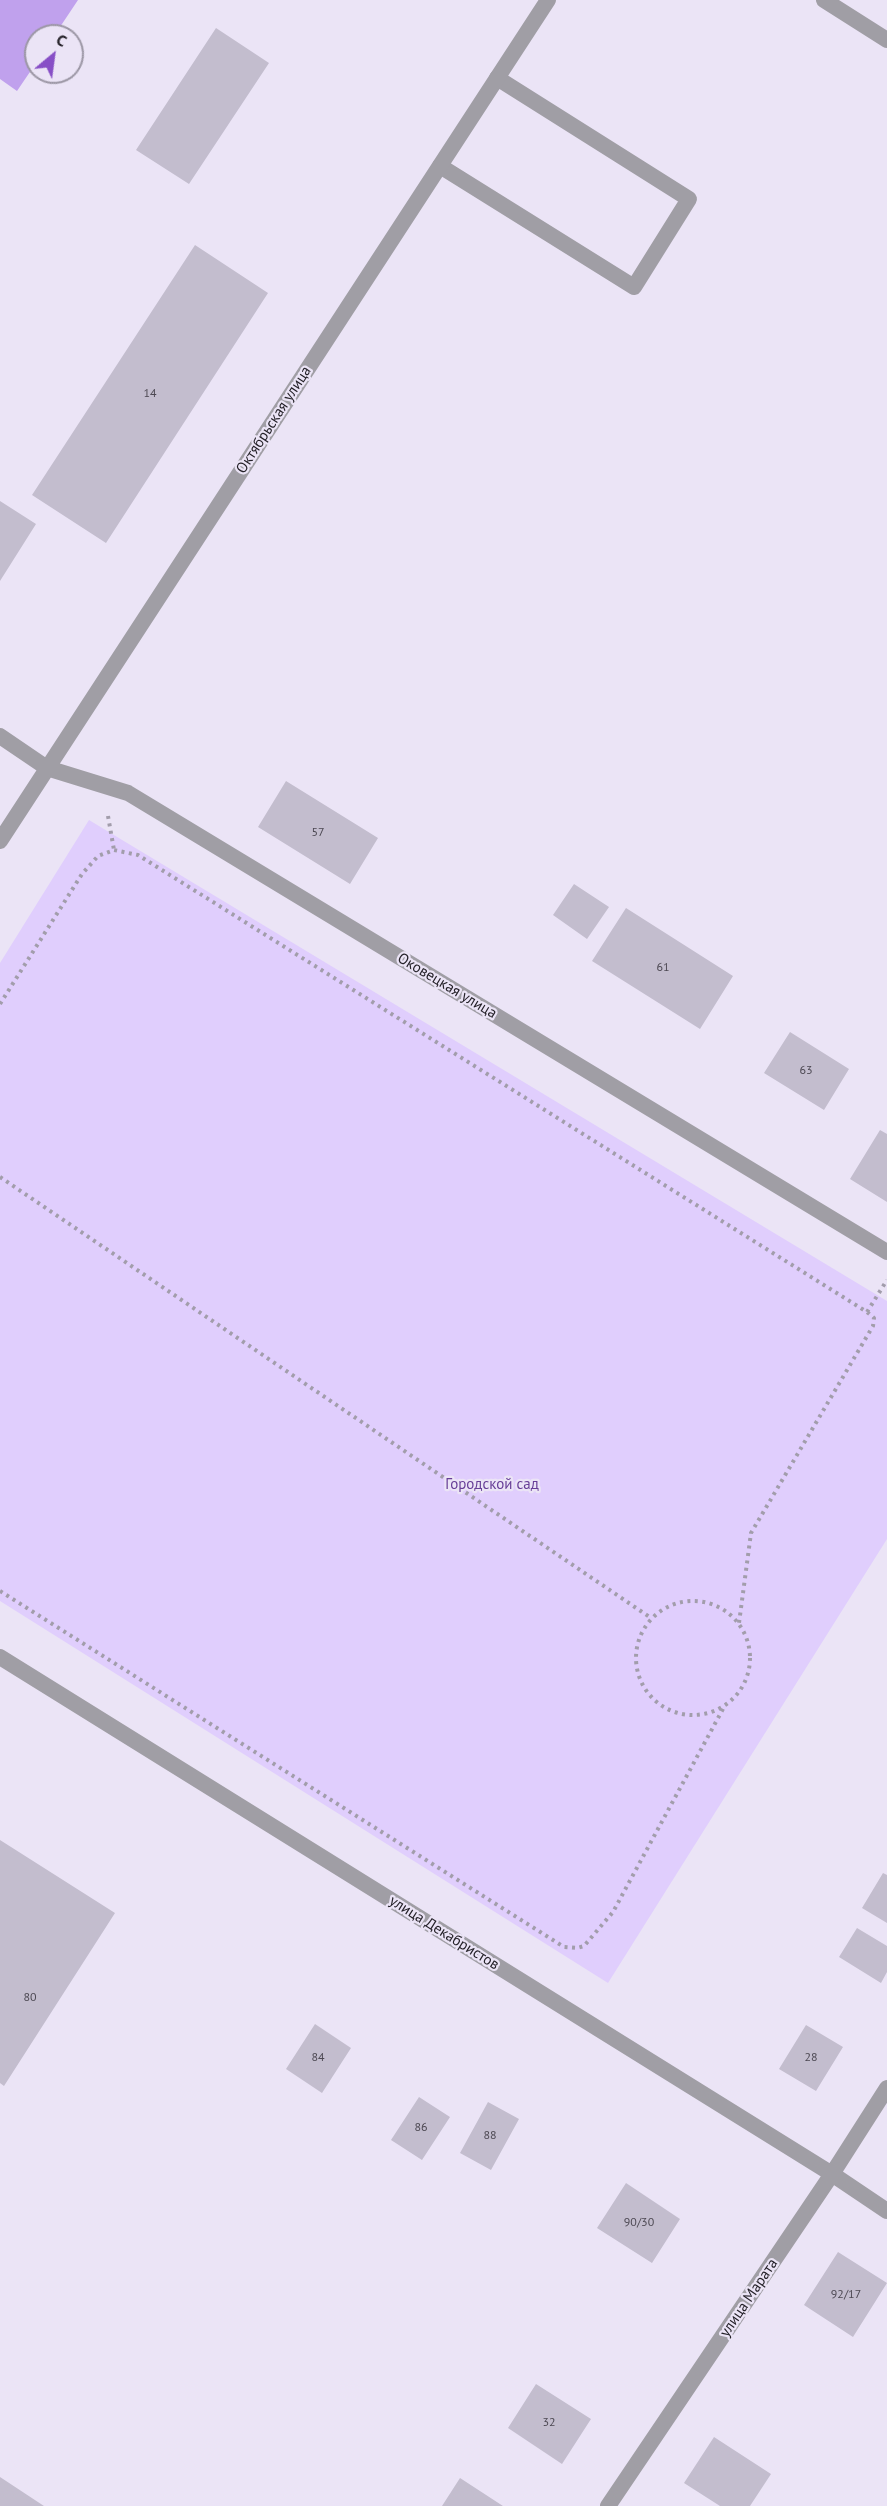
<!DOCTYPE html>
<meta charset="utf-8">
<style>
body{margin:0}
#map{position:relative;width:887px;height:2506px;overflow:hidden;background:#ebe4f6;font-family:"PT Sans",sans-serif}
canvas{display:block}
.north{position:absolute;left:24px;top:24px;width:60px;height:60px;box-sizing:border-box;background:#ebe4f6;border:2px solid #9b96a4;border-radius:50%;rotate:29deg;font-size:16px;font-weight:700;line-height:24px;text-align:center;color:#242128}
.north::after{content:'';display:block;margin:auto;width:21px;height:27px;background:#874fc6;clip-path:polygon(50% 0,100% 100%,50% 72%,0 100%)}
</style>
<div id="map">
<canvas width="887" height="2506"></canvas>
<div class="north">С</div>
</div>
<script>
const c = document.querySelector('canvas').getContext('2d');
c.lineJoin = 'round';
function fill(path, color) {
  c.fillStyle = color;
  c.fill(path, 'evenodd');
}
function poly(rows) {
  const path = new Path2D();
  for (const r of rows) {
    if (r.length === 3) {
      path.moveTo(r[0] + r[2], r[1]);
      path.arc(r[0], r[1], r[2], 0, 2 * Math.PI);
      continue;
    }
    path.moveTo(r[0], r[1]);
    for (let i = 2; i < r.length; i += 2) path.lineTo(r[i], r[i + 1]);
  }
  return path;
}
function stroke(path, color, width, dash) {
  c.strokeStyle = color;
  c.lineWidth = width;
  c.lineCap = dash ? 'butt' : 'round';
  c.setLineDash(dash || []);
  c.stroke(path);
}
function write(font, color, halo, rows, align = 'center') {
  c.font = font + ' "PT Sans",sans-serif';
  c.lineWidth = 4.5;
  c.setLineDash([]);
  c.textBaseline = 'middle';
  c.strokeStyle = halo;
  c.fillStyle = color;
  for (const [text, x, y, turn = 0] of rows) {
    c.save();
    c.translate(x, y);
    c.rotate((+turn || 0) * Math.PI / 180);
    c.textAlign = isNaN(turn) ? turn : align;
    if (halo) c.strokeText(text, 0, 0);
    c.fillText(text, 0, 0);
    c.restore();
  }
}
fill(poly([
 [89,820,887,1301,887,1539,608,1983,0,1601,0,963]
]), '#e0cefd');
fill(poly([
 [0,0,78,0,54,36,36,36,36,63,17,91,0,79]
]), '#c0a1ed');
fill(poly([
 [216,28,269,63,189,184,136,150],
 [195,245,268,293,106,543,32,495],
 [0,501,36,524,0,581],
 [286,781,378,838,350,884,258,827],
 [574,884,609,907,587,939,553,915],
 [626,908,733,976,700,1029,592,961],
 [790,1032,849,1069,824,1110,764,1073],
 [880,1130,887,1134,887,1202,850,1179],
 [0,1840,115,1913,4,2086,0,2083],
 [883,1873,887,1875,887,1923,862,1908],
 [857,1928,887,1946,887,1972,881,1983,839,1957],
 [315,2024,351,2048,322,2093,286,2069],
 [806,2025,843,2047,816,2091,779,2069],
 [419,2097,450,2117,422,2160,391,2140],
 [488,2102,519,2119,491,2170,460,2153],
 [626,2183,680,2219,652,2263,597,2228],
 [838,2252,887,2283,853,2337,804,2305],
 [536,2384,591,2419,562,2464,508,2428],
 [714,2437,771,2474,750,2506,720,2506,684,2483],
 [0,2477,44,2506,0,2506],
 [460,2478,503,2506,442,2506]
]), '#c3bdce');
stroke(poly([
 [108,816,114,850],
 [0,1004,82,874,98,856,114,850,138,855,867,1312,874,1318,873,1326,751,1533,739,1623],
 [0,1177,651,1618],
 [867,1312,887,1280],
 [0,1591,564,1947,577,1948,584,1946,613,1912,724,1707],
 [693,1658,57]
]), '#a29dab', 4, [3, 4.5]);
stroke(poly([
 [440,166,634,287,689,199,497,78]
]), '#a09ea5', 16);
stroke(poly([
 [824,0,887,40],
 [0,736,47,768,128,793,887,1252],
 [0,841,548,0],
 [0,1657,832,2174,887,2211],
 [608,2506,832,2174,887,2088]
]), '#a09ea5', 16);
write('12px', '#4c4852', null, [
 ["14",150,394],
 ["57",318,833],
 ["61",663,968],
 ["63",806,1071],
 ["80",30,1998],
 ["84",318,2058],
 ["28",811,2058],
 ["86",421,2128],
 ["88",490,2136],
 ["90/30",639,2223],
 ["92/17",846,2295],
 ["32",549,2423]
]);
write('15px', '#242128', '#ebe4f6', [
 ["Октябрьская улица",274,420,-57],
 ["Оковецкая улица",447,986,31],
 ["улица Декабристов",444,1933,32],
 ["улица Марата",749,2298,-56]
]);
write('15px', '#673e97', '#ebe4f6', [
 ["Городской сад",492,1485]
]);
</script>
